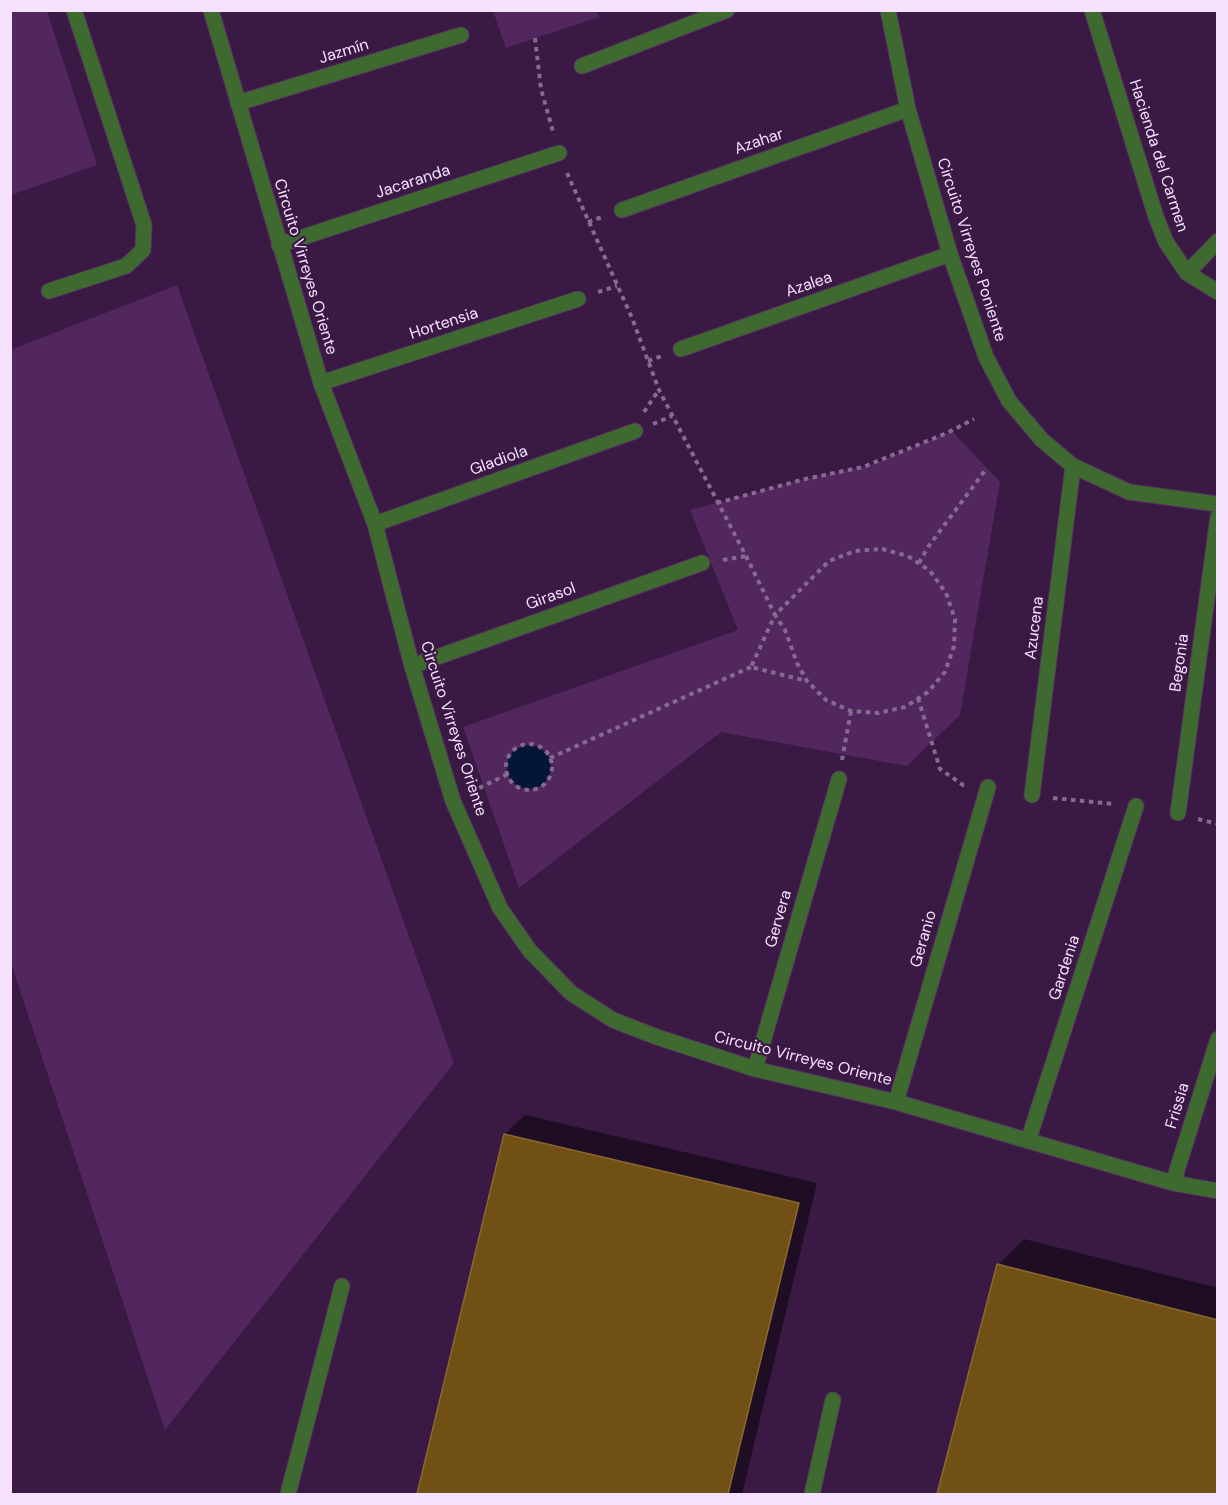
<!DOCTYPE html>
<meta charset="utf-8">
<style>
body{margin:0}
#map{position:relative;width:1228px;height:1505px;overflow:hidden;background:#3a1944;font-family:"DM Sans",sans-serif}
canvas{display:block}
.frame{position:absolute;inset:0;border:12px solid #f6e1fd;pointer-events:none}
</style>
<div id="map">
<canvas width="1228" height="1505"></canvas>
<div class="frame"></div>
</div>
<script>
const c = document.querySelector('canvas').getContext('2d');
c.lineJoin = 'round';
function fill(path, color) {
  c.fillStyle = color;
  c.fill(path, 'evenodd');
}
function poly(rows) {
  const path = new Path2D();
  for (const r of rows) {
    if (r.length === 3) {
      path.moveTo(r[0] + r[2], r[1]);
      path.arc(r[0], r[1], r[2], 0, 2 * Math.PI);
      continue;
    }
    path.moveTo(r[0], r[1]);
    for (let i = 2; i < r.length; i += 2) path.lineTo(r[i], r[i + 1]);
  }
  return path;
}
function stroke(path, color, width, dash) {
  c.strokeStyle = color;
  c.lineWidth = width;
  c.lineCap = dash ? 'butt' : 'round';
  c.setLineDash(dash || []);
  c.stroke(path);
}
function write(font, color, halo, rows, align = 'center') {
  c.font = font + ' "DM Sans",sans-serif';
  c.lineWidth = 4.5;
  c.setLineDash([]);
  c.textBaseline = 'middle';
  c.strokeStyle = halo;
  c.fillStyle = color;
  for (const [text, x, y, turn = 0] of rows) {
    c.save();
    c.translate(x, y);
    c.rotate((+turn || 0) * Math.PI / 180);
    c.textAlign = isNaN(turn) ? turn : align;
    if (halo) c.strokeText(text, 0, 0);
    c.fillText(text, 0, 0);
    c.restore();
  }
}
fill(poly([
 [10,11,47,11,97,165,11,195],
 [493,11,597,11,599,17,506,48],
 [177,285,454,1063,165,1430,11,963,10,350],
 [952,431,1000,482,960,715,907,766,721,732,519,888,463,727,738,630,690,510,805,479,871,465]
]), '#52275e');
fill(poly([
 [529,767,22]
]), '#031635');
fill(poly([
 [525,1115,817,1183,742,1494,419,1494,505,1134],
 [1024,1239,1218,1288,1218,1494,939,1494,998,1265]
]), '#0007');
const building = poly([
 [504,1134,799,1203,728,1494,417,1494,504,1134],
 [997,1264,1218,1320,1218,1494,937,1494,997,1264]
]);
fill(building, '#705014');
stroke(building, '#8a6830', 1.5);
const service = poly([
 [49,291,126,266,143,250,144,225,74,10],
 [288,1494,342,1286],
 [812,1494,833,1400]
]);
const minor = poly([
 [211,10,321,383,375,524,412,666,453,801,500,908,530,951,571,993,613,1020,657,1037,755,1069,896,1102,1173,1183,1218,1191],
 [888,10,908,109,950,254,986,357,1009,401,1042,440,1073,466,1129,492,1218,504],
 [1092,10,1156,217,1166,242,1187,273,1218,292],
 [582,66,727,10],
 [238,103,461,35],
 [622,210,908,109],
 [279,245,559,153],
 [1187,273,1218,241],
 [681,349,950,254],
 [321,383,578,299],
 [375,524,635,431],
 [412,666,702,563],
 [1032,795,1073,466],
 [1178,813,1218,517],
 [755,1069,839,779],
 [896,1102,988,787],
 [1028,1141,1136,806],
 [1173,1183,1218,1039]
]);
stroke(service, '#54355e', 17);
stroke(minor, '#54355e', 17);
stroke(poly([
 [535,38,541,89,554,135],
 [567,173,632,318,659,390,746,556,775,615,751,667,807,681],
 [588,222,605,216],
 [598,292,617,286],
 [648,361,662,356],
 [644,412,658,391],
 [653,424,672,416],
 [717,503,805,479,863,467,947,433,974,419],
 [882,549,908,556,930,571,946,593,955,619,954,646,945,672,928,692,905,707,878,713,851,711,826,700,807,681,797,663,785,630,775,615,829,561,855,551,882,549],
 [723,560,746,556],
 [919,563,928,547,987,468],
 [918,698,940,769,963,785,968,786],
 [529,767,23],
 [550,758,751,667],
 [842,760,851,711],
 [471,792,508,774],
 [1053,798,1114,804],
 [1198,819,1218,824]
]), '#866a8f', 4, [4.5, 4.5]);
stroke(service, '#3e692f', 15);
stroke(minor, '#3e692f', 15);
write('16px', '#f6e1fd', '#3a1944', [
 ["Jazmín",344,52,-17],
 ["Azahar",759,142,-19],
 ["Hacienda del Carmen",1158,156,72],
 ["Jacaranda",413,182,-18],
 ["Circuito Virreyes Poniente",971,250,72],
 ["Circuito Virreyes Oriente",305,267,73],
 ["Azalea",809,285,-19],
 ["Hortensia",444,324,-18],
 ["Gladiola",499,461,-20],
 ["Girasol",551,597,-20],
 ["Azucena",1035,628,-83],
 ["Begonia",1180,663,-82],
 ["Circuito Virreyes Oriente",453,729,72],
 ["Gervera",779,919,-74],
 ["Geranio",924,939,-74],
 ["Gardenia",1065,968,-72],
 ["Circuito Virreyes Oriente",803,1059,14],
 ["Frissia",1178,1106,-73]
]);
</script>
